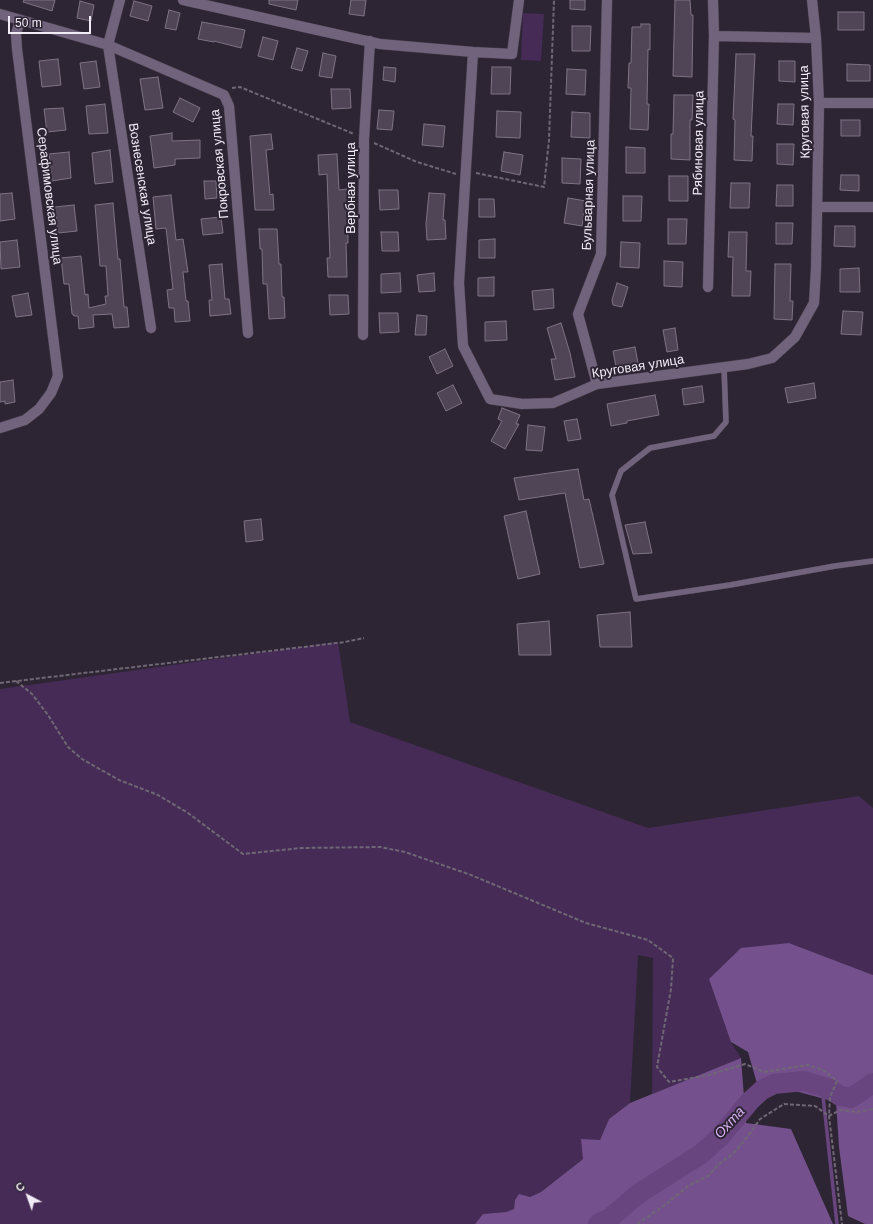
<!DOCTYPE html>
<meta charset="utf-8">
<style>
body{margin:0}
#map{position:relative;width:873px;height:1224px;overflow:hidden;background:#2e2534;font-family:Helvetica,sans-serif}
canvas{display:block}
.north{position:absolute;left:8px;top:1176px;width:40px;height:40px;-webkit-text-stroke:3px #2e2534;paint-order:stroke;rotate:319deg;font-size:11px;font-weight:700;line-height:16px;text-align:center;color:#f2ecf6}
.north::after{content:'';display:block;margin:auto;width:14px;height:18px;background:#f2ecf6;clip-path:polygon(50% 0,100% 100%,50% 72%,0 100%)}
.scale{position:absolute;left:8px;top:16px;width:83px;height:18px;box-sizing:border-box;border:2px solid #f2ecf6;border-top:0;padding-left:5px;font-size:12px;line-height:14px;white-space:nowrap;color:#f2ecf6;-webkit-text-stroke:3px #2e2534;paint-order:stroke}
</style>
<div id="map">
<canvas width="873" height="1224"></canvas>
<div class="north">С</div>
<div class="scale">50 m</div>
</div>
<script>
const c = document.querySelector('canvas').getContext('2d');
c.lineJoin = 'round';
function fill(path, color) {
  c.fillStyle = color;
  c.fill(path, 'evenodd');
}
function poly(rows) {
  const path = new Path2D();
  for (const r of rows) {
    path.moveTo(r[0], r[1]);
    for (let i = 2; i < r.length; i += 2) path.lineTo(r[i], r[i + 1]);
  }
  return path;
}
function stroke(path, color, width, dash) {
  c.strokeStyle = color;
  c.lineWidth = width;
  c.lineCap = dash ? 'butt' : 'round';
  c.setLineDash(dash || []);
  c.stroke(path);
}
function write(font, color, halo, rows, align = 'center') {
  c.font = font + ' Helvetica,sans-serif';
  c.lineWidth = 4;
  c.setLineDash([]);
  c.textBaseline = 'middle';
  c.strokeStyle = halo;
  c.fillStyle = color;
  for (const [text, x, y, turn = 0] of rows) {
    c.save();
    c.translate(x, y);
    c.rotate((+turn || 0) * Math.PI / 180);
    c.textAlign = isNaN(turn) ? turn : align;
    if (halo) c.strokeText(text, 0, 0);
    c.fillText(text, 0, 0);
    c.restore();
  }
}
fill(poly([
 [523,13,544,14,541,61,521,60],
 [338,642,350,722,648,828,859,796,873,808,873,975,789,943,731,1042,741,1058,652,1094,653,958,638,955,630,1103,609,1119,600,1140,583,1159,541,1192,530,1197,515,1200,514,1209,506,1212,483,1214,475,1224,0,1224,0,689]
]), '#452b56');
fill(poly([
 [789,943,873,975,873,1224,865,1224,848,1216,839,1147,836,1102,795,1091,758,1087,748,1052,731,1042,709,979,741,948],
 [741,1058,746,1123,791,1129,833,1224,475,1224,483,1214,506,1212,514,1209,515,1200,519,1194,530,1197,541,1192,583,1159,581,1139,600,1140,609,1119,630,1103]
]), '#74518c');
stroke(poly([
 [822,1087,837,1224]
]), '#68457e', 3.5);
stroke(poly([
 [598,1224,610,1218,638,1194,701,1154,720,1137,750,1101,762,1090,774,1084,804,1081,830,1089,840,1096,851,1098,873,1083]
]), '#68457e', 20);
const building = poly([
 [24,0,55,0,52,11,23,2,24,0],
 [269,0,298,0,296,10,269,4,269,0],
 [351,0,366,0,364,16,349,14,351,0],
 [570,0,585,0,585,10,570,9,570,0],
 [675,0,690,0,691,15,693,15,692,77,673,76,675,0],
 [80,1,94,5,91,21,77,18,80,1],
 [134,1,152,6,148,21,130,16,134,1],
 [169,10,180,13,176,30,165,28,169,10],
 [838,12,864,12,864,30,838,30,838,12],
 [202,22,245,30,241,48,214,41,214,42,198,39,202,22],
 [641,24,650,24,650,50,648,49,647,104,649,104,648,130,630,129,631,88,628,88,629,63,631,63,632,27,641,27,641,24],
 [572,26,591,26,590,51,572,51,572,26],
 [263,37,278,41,273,60,258,56,263,37],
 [297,48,308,51,302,71,291,68,297,48],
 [323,53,336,56,332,78,319,76,323,53],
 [736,54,755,54,751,136,753,136,752,161,734,160,735,120,733,119,736,54],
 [58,59,61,85,42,87,39,61,58,59],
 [96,61,100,87,84,89,80,63,96,61],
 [779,61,795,61,795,82,779,81,779,61],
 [847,64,870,65,870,81,847,81,847,64],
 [384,67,396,68,395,82,383,80,384,67],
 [492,67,511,67,510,94,491,94,492,67],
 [567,69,586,70,585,95,566,94,567,69],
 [158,77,163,108,145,110,140,79,158,77],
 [331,89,350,89,351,108,332,109,331,89],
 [674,95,693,95,692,120,690,120,690,160,671,159,671,134,673,134,674,95],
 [180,98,200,108,193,122,173,112,180,98],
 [105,104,108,133,89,134,86,106,105,104],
 [778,104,794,104,793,125,777,124,778,104],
 [63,108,66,130,47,132,44,109,63,108],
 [379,110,394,111,392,130,377,129,379,110],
 [497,111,521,112,520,138,496,137,497,111],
 [572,112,590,113,590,138,571,137,572,112],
 [841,120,860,120,860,136,841,136,841,120],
 [424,124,445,126,443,147,422,145,424,124],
 [172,133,172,141,200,140,200,158,175,159,175,165,154,168,150,136,172,133],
 [271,134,273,149,266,150,270,195,273,194,274,210,255,210,250,136,271,134],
 [777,144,794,144,793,165,777,164,777,144],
 [626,147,645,148,645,173,626,173,626,147],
 [110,150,113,182,95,184,92,153,110,150],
 [69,152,71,178,52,181,49,154,69,152],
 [504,152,523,155,520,175,501,171,504,152],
 [337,154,339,190,347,189,348,243,346,243,347,277,328,277,327,258,330,258,327,174,319,175,318,155,337,154],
 [562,158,581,159,580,184,562,183,562,158],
 [841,175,859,175,859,191,840,190,841,175],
 [669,176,688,176,688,201,669,201,669,176],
 [204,181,216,181,217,198,205,199,204,181],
 [731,183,750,183,749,208,730,208,731,183],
 [777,185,793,185,793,206,776,206,777,185],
 [379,190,398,190,399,209,380,210,379,190],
 [12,193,15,219,0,221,0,194,12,193],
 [429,193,445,194,443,220,445,220,446,239,427,240,426,224,429,193],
 [171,195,176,240,183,239,188,272,183,272,186,301,188,301,190,321,175,322,174,308,169,308,167,290,173,289,166,228,156,229,153,197,171,195],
 [623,196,642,196,641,221,623,221,623,196],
 [568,198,586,201,582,226,564,223,568,198],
 [479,199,494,199,495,217,479,217,479,199],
 [113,203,118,259,120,259,124,307,127,307,129,327,114,328,112,314,93,315,94,327,79,329,78,316,74,316,73,314,72,314,69,284,64,284,61,258,81,256,85,295,88,294,89,308,106,304,105,296,108,296,106,266,100,266,95,205,113,203],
 [74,205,77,231,58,233,55,207,74,205],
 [221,217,223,233,203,235,201,219,221,217],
 [668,219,687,219,686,244,668,244,668,219],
 [776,223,793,223,792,244,776,244,776,223],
 [835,226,855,226,855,247,834,246,835,226],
 [259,229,277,229,279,264,281,264,282,297,284,297,285,318,269,319,267,284,263,284,262,249,260,249,259,229],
 [381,232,398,232,399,251,382,251,381,232],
 [729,232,747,232,746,271,751,271,750,296,732,296,733,257,728,257,729,232],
 [495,239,495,258,479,258,479,240,495,239],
 [17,240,20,267,1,269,0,242,17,240],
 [621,242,640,243,639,268,620,267,621,242],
 [664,261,683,262,682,287,664,286,664,261],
 [222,264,225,299,229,299,231,314,210,316,209,300,212,300,209,265,222,264],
 [775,264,791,264,790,301,793,301,792,320,774,319,775,264],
 [859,268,860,292,840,292,840,269,859,268],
 [400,273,401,292,381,293,381,274,400,273],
 [434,273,435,291,419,292,417,275,434,273],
 [494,277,494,296,478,296,478,278,494,277],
 [617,283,628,287,622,307,613,305,612,300,617,283],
 [553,289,554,308,534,310,532,291,553,289],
 [28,293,32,315,16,317,12,296,28,293],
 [329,295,348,295,349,314,330,315,329,295],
 [843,311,863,312,861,335,841,334,843,311],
 [379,313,398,313,399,332,380,333,379,313],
 [417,315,427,316,426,335,415,335,417,315],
 [506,321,507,340,485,341,485,322,506,321],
 [561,323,570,353,575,377,555,380,551,359,556,359,547,328,561,323],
 [675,328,678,350,667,352,663,330,675,328],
 [635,347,639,368,617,372,613,351,635,347],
 [445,349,453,366,437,374,429,357,445,349],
 [13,380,15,402,5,404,5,401,0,402,0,382,13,380],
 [814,383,816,398,788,403,785,388,814,383],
 [453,385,462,403,446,411,437,393,453,385],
 [702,386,704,402,684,405,682,389,702,386],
 [655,395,659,415,627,421,627,423,611,426,607,404,655,395],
 [502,408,520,415,516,424,519,424,505,449,491,441,502,421,498,419,502,408],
 [577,419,581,439,568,441,564,421,577,419],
 [528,425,545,427,542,451,526,450,528,425],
 [578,469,584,500,589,499,604,564,580,568,565,493,519,500,514,478,578,469],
 [526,511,540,574,518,579,504,516,526,511],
 [261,519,263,540,246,542,244,521,261,519],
 [645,522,652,553,633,554,625,525,645,522],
 [630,612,632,647,600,647,597,615,630,612],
 [549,621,551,655,519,655,517,624,549,621]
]);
fill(building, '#4f4556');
stroke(building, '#7e7385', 1);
const lane = poly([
 [724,367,726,422,714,436,650,448,621,471,612,495,636,599,730,585,835,566,873,561]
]);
const street = poly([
 [120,0,108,45,151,328],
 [183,0,380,44,473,52,512,54,519,0],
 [0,14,108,45,224,95,229,106,248,333],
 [714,36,816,38],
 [473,52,459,283,463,346,490,399,522,404,553,403,597,384,748,364,772,358,795,337,814,303,816,269,819,103,816,38,812,0],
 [819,103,873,103],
 [817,207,873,207],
 [708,287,714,36,713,0],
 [363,335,364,139,370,41],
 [597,384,578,314,601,254,607,0],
 [0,428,25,420,39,409,51,393,58,376,17,49,16,34,20,20]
]);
stroke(lane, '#49414f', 6);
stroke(street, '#49414f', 11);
stroke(poly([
 [232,88,240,87,354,134],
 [374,143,417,162,456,174],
 [476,173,544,187,549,140,554,0],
 [16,681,32,694,48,715,68,747,82,759,119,780,158,795,188,813,243,854,301,848,380,847,405,852,471,875,586,923,648,940,673,958,671,989,657,1067,669,1082,709,1075,745,1064,764,1072,808,1065,823,1070,837,1081,830,1097,829,1116,842,1224],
 [0,683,345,642,364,638],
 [637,1224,665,1205,688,1186,708,1176,719,1164,734,1153,751,1132,760,1119,784,1104,815,1106,829,1116,840,1110,857,1112,873,1109]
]), '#6f6774', 2, [4, 2]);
stroke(lane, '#72637d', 5.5);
stroke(street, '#72637d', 10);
write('13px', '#f2ecf6', '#2e2534', [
 ["Круговая улица",805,112,-91],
 ["Рябиновая улица",699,143,-89],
 ["Покровская улица",220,164,-95],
 ["Вознесенская улица",142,184,81],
 ["Вербная улица",351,188,-90],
 ["Бульварная улица",589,195,-88],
 ["Серафимовская улица",49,196,83],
 ["Круговая улица",638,367,-9]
]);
write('italic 14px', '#d8b0f4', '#2e2534', [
 ["Охта",730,1123,-47]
]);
</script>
